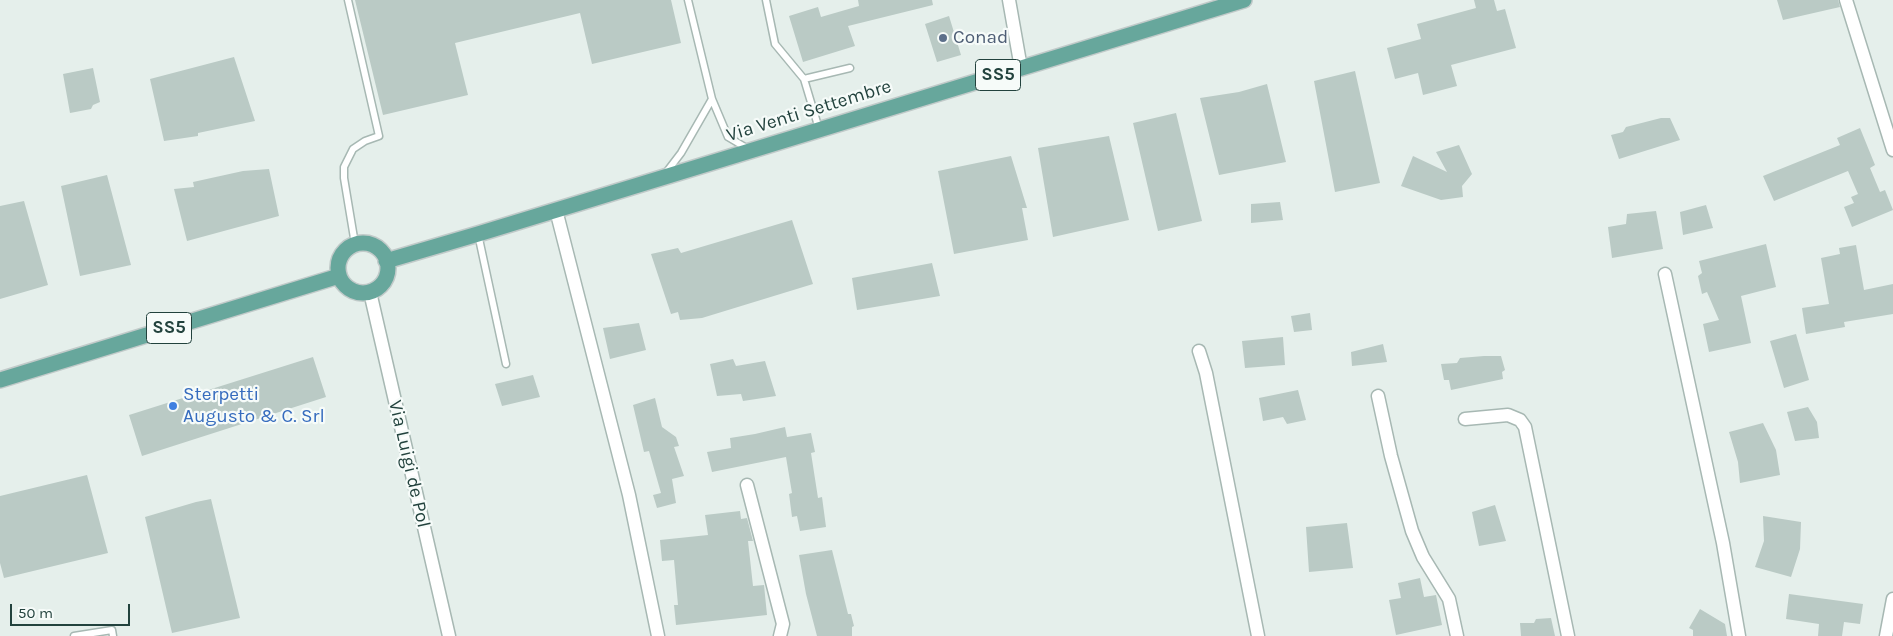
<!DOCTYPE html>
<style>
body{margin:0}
#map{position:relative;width:1893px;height:636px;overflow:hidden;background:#e5efeb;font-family:Karla,sans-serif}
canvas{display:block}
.scale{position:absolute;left:10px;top:604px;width:120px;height:22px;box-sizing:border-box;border:2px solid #22423d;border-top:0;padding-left:6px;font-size:15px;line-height:18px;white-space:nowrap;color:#22423d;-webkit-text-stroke:4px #f6fbf9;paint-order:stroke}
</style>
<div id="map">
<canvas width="1893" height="636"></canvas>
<div class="scale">50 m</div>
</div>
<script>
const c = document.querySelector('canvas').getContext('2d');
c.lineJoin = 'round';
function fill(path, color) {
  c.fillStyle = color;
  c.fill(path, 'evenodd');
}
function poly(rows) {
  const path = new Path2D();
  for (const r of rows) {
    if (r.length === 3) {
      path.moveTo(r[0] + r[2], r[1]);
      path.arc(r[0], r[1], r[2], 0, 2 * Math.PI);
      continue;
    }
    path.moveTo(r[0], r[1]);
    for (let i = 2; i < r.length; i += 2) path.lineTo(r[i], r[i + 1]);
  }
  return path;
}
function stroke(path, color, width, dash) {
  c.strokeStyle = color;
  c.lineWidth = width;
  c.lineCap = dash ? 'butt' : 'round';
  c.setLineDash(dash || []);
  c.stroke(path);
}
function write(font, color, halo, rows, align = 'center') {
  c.font = font + ' Karla,sans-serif';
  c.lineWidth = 4.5;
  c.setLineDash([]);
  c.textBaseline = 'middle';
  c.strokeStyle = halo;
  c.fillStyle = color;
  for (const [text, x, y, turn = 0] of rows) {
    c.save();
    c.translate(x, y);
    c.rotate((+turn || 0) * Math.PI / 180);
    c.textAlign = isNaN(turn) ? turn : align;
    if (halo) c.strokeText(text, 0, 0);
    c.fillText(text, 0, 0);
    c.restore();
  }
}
fill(poly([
 [355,0,671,0,681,43,592,64,580,13,455,43,468,95,383,115],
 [858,0,932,0,933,5,848,26,855,46,803,62,789,16,818,7,821,17,859,6],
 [1474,0,1494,0,1497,11,1505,9,1516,48,1451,65,1457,86,1423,95,1418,73,1395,79,1387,48,1421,39,1417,24,1476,8],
 [1777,0,1838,0,1840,7,1783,20],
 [949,16,961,55,937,62,925,24],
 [234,57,255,121,198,133,198,136,164,141,150,79],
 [93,68,100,102,93,105,91,109,70,113,63,74],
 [1355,71,1380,183,1335,192,1314,81],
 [1267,84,1286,162,1219,175,1200,98,1239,92],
 [1176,113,1202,221,1158,231,1133,123],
 [1661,118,1670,118,1680,140,1619,159,1611,135,1623,132,1626,127],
 [1860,128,1875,165,1870,168,1880,192,1885,190,1893,210,1852,227,1844,207,1854,203,1851,197,1858,194,1848,171,1774,201,1763,176,1840,145,1837,138],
 [1109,136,1129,220,1053,237,1038,148],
 [1459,145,1472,174,1462,186,1463,197,1441,200,1401,186,1413,156,1447,172,1436,152],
 [1011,156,1027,208,1022,208,1028,240,954,254,938,171],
 [269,169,279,216,187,241,174,189,194,187,193,182,243,171],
 [107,175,131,265,80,276,61,186],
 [24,201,48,285,0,299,0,206],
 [1280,202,1283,220,1251,223,1251,204],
 [1706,205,1713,228,1683,235,1680,212],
 [1656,211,1663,249,1612,258,1608,227,1626,224,1627,214],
 [792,220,813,284,702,318,680,320,678,312,671,314,651,254,678,248,681,253],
 [1766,244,1776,287,1741,296,1751,343,1709,352,1703,324,1719,320,1707,292,1702,294,1698,276,1702,273,1699,261],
 [1856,245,1864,290,1893,284,1893,314,1844,322,1845,327,1806,334,1802,308,1829,304,1821,258,1840,254,1839,248],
 [932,263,940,296,857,310,852,278],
 [1310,313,1312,330,1294,332,1291,316],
 [639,323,646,350,610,359,603,328],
 [1796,334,1809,380,1784,388,1770,341],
 [1283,337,1285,365,1245,368,1242,341],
 [1383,344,1387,362,1352,366,1351,352],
 [1484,356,1501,356,1505,370,1502,372,1503,379,1451,390,1449,380,1444,380,1441,364,1457,363,1460,358],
 [313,357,326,397,142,456,129,415],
 [733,359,736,366,765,361,776,396,743,401,741,394,717,396,710,364],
 [533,375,540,397,502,406,495,384],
 [1298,390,1306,420,1287,424,1283,417,1263,421,1259,398],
 [655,398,662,427,676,437,679,446,674,447,684,476,672,479,676,503,657,508,653,495,661,493,649,451,644,452,633,405],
 [1808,407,1817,422,1819,438,1795,441,1787,412],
 [1763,423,1776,450,1780,475,1740,483,1738,462,1729,432],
 [785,427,787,437,811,433,815,452,811,453,818,498,822,497,826,527,800,531,797,516,792,517,789,494,792,493,786,457,712,472,707,452,731,448,730,438,755,434],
 [87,475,108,553,4,578,0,563,0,496],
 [211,499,240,618,172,633,145,517,196,502],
 [1495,505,1506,541,1479,546,1472,512],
 [740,511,741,519,747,518,753,541,748,541,753,586,764,585,767,615,676,625,674,605,678,605,674,560,662,561,660,540,708,535,705,515],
 [1763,516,1801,522,1800,549,1791,577,1755,567,1764,541],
 [1347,523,1353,568,1309,572,1306,527],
 [832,550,848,614,851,614,854,626,852,627,852,636,817,636,806,594,799,555],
 [1420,578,1424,597,1436,595,1442,625,1396,635,1389,600,1401,598,1398,583],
 [1789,594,1863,604,1860,624,1844,622,1842,636,1818,636,1819,624,1786,619],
 [1700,609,1725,624,1727,636,1693,636,1693,630,1689,628],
 [1551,618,1555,636,1521,636,1520,623,1534,623,1536,619]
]), '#bacac5');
const service = poly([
 [348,0,379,136,365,141,353,149,344,167,344,178,355,244],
 [688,0,712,99,728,137,750,150],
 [766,0,775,44,804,79],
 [819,129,804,79,850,68],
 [665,174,681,153,712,99],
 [478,234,506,364],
 [74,636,112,630,113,636]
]);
const minor = poly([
 [1009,0,1021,68],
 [1846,0,1893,150],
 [556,210,629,495,658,636],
 [1665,274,1723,543,1739,636],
 [370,292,449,636],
 [1199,351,1206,373,1258,636],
 [1378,396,1391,456,1412,531,1423,557,1449,599,1457,636],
 [1465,419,1508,415,1520,420,1525,427,1568,636],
 [747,485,783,624,780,636],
 [1886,636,1893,599]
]);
const primary = poly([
 [363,268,25],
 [386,261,478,234,1244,0],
 [0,380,339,276]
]);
stroke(service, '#a7b8b3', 9);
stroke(minor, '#a7b8b3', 15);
stroke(primary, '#c1cac9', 18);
stroke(service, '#fff', 6);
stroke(minor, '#fff', 12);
stroke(primary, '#67a79c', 15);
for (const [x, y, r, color] of [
 [943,38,5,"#5c6f8a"],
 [173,406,5,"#3f7fe0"]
]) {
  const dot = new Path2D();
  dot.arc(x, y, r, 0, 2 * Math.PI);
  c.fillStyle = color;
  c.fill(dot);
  stroke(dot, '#f6fbf9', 2);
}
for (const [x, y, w] of [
 [998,75,45],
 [169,328,45]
]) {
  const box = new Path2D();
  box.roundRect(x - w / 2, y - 15.5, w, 31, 4);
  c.fillStyle = '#f6fbf9';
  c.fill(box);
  stroke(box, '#22423d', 1);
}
write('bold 18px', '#22423d', null, [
 ["SS5",998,75],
 ["SS5",169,328]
]);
write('19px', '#4e5e75', '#f6fbf9', [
 ["Conad",953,38]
], 'left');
write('19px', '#22423d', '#f6fbf9', [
 ["Via Venti Settembre",809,111,-17],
 ["Via Luigi de Pol",409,464,77]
]);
write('19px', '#366cbe', '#f6fbf9', [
 ["Sterpetti",183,395],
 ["Augusto & C. Srl",183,417]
], 'left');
</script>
